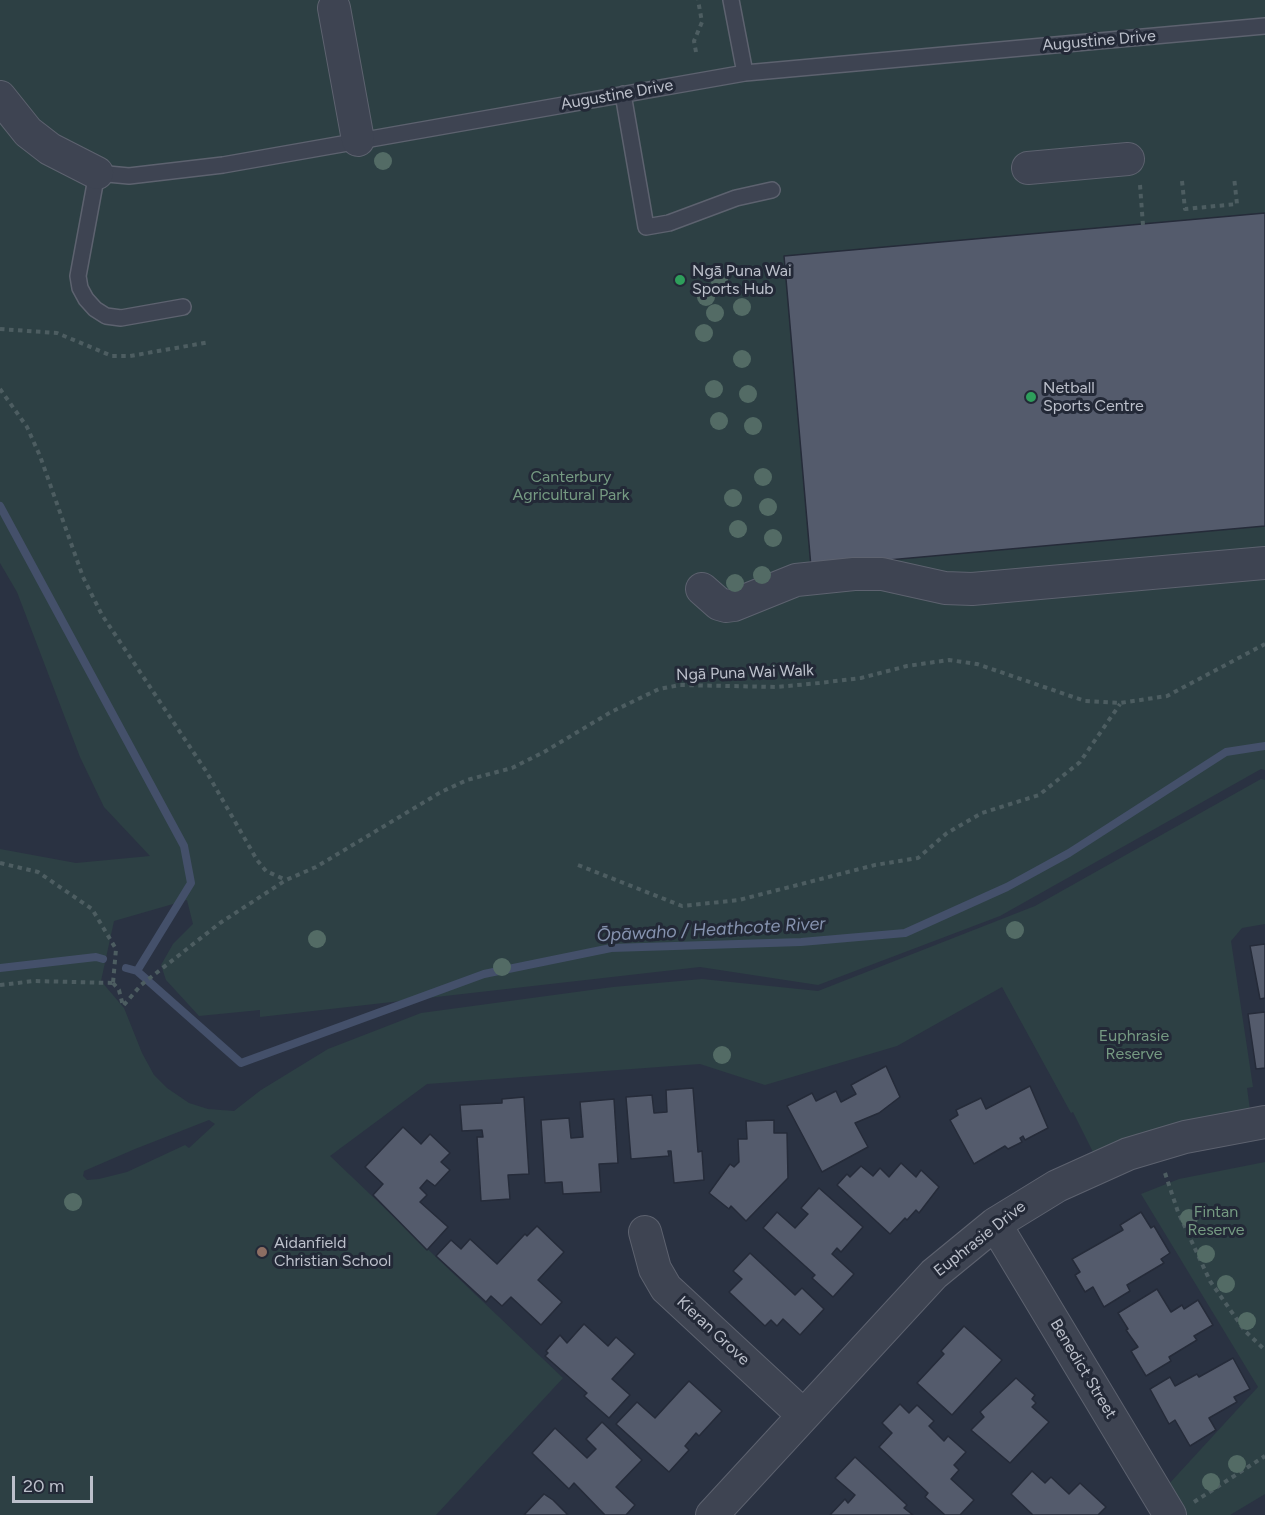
<!DOCTYPE html>
<meta charset="utf-8">
<style>
body{margin:0}
#map{position:relative;width:1265px;height:1515px;overflow:hidden;background:#2a3242;font-family:Figtree,sans-serif}
canvas{display:block}
.scale{position:absolute;left:12px;top:1476px;width:81px;height:27px;box-sizing:border-box;border:3px solid #bcc0cb;border-top:0;padding-left:8px;font-size:18px;line-height:21px;white-space:nowrap;color:#bcc0cb;-webkit-text-stroke:4px #232937;paint-order:stroke}
</style>
<div id="map">
<canvas width="1265" height="1515"></canvas>
<div class="scale">20 m</div>
</div>
<script>
const c = document.querySelector('canvas').getContext('2d');
c.lineJoin = 'round';
function fill(path, color) {
  c.fillStyle = color;
  c.fill(path, 'evenodd');
}
function poly(rows) {
  const path = new Path2D();
  for (const r of rows) {
    path.moveTo(r[0], r[1]);
    for (let i = 2; i < r.length; i += 2) path.lineTo(r[i], r[i + 1]);
  }
  return path;
}
function stroke(path, color, width, dash) {
  c.strokeStyle = color;
  c.lineWidth = width;
  c.lineCap = dash ? 'butt' : 'round';
  c.setLineDash(dash || []);
  c.stroke(path);
}
function write(font, color, halo, rows, align = 'center') {
  c.font = font + ' Figtree,sans-serif';
  c.lineWidth = 6;
  c.setLineDash([]);
  c.textBaseline = 'middle';
  c.strokeStyle = halo;
  c.fillStyle = color;
  for (const [text, x, y, turn = 0] of rows) {
    c.save();
    c.translate(x, y);
    c.rotate((+turn || 0) * Math.PI / 180);
    c.textAlign = isNaN(turn) ? turn : align;
    if (halo) c.strokeText(text, 0, 0);
    c.fillText(text, 0, 0);
    c.restore();
  }
}
fill(poly([
 [0,0,1265,0,1265,770,1261,769,1000,916,818,985,700,967,260,1017,260,1010,199,1016,166,980,161,965,173,944,193,924,187,900,114,921,101,981,124,1008,142,1053,154,1075,167,1088,189,1103,208,1109,234,1111,261,1090,328,1049,421,1013,613,987,702,979,818,991,1035,906,1261,779,1265,780,1265,924,1242,928,1231,941,1253,1087,1247,1088,1250,1110,1141,1134,1093,1152,1073,1112,1071,1113,1002,987,897,1046,765,1085,700,1064,427,1084,330,1156,563,1378,436,1515,0,1515,0,849,76,863,150,856,104,807,80,757,17,592,0,563],
 [209,1120,215,1124,189,1148,185,1145,127,1172,99,1179,87,1180,83,1176,84,1171,135,1149],
 [1265,1162,1265,1494,1230,1515,1186,1515,1168,1485,1258,1387,1141,1194,1179,1179]
]), '#2d4044');
stroke(poly([
 [0,506,184,846,191,883,137,971],
 [0,968,96,957,103,959],
 [126,968,137,971,241,1063,484,974,611,948,801,942,905,933,1007,887,1069,853,1226,752,1265,746]
]), '#44506a', 8);
const building = poly([
 [1265,213,1265,526,811,567,784,256,1265,213],
 [1265,944,1265,998,1260,999,1250,946,1265,944],
 [1265,1012,1265,1068,1256,1069,1248,1014,1265,1012],
 [886,1066,900,1097,879,1113,855,1123,868,1147,822,1172,787,1106,812,1093,816,1101,836,1091,841,1102,856,1094,851,1085,886,1066],
 [1030,1086,1048,1128,1025,1140,1023,1136,1020,1138,1022,1142,1008,1149,1005,1146,974,1164,950,1120,958,1115,956,1110,981,1098,986,1109,1030,1086],
 [693,1088,698,1152,702,1151,704,1180,674,1183,671,1151,668,1151,669,1156,631,1159,626,1097,652,1095,654,1113,667,1112,666,1090,693,1088],
 [524,1097,529,1174,508,1175,510,1199,481,1201,477,1137,483,1137,482,1130,462,1131,460,1105,502,1103,502,1099,524,1097],
 [614,1099,618,1163,599,1164,601,1192,563,1194,562,1182,545,1183,541,1120,569,1118,571,1138,583,1137,580,1102,614,1099],
 [774,1120,774,1133,787,1133,788,1178,746,1221,731,1206,729,1209,709,1193,730,1164,734,1167,739,1162,738,1139,747,1139,746,1121,774,1120],
 [403,1127,421,1144,430,1134,450,1153,441,1162,450,1170,435,1186,427,1180,420,1188,427,1195,420,1202,448,1227,427,1250,373,1195,383,1184,365,1167,403,1127],
 [901,1163,916,1177,921,1170,939,1187,919,1213,916,1210,907,1220,905,1218,890,1234,837,1185,847,1174,850,1177,861,1166,873,1176,880,1168,889,1177,901,1163],
 [819,1188,863,1227,841,1252,837,1248,832,1254,854,1274,833,1297,812,1278,815,1275,763,1228,777,1212,795,1228,808,1214,801,1208,819,1188],
 [1141,1212,1151,1228,1154,1226,1170,1253,1161,1259,1164,1263,1127,1285,1130,1291,1104,1307,1093,1287,1085,1292,1075,1275,1080,1272,1072,1259,1123,1230,1120,1225,1141,1212],
 [537,1226,564,1252,538,1280,562,1302,541,1325,511,1297,502,1306,491,1296,486,1302,436,1256,451,1240,461,1249,470,1239,497,1264,525,1234,527,1236,537,1226],
 [750,1253,795,1295,802,1288,824,1309,800,1335,783,1319,777,1326,771,1320,765,1326,729,1292,742,1279,733,1271,750,1253],
 [1157,1289,1171,1312,1182,1305,1184,1309,1198,1300,1213,1325,1194,1336,1197,1340,1169,1357,1171,1361,1146,1376,1131,1351,1138,1347,1126,1330,1128,1329,1118,1313,1157,1289],
 [584,1324,608,1346,616,1337,635,1354,612,1379,630,1395,609,1418,584,1396,587,1393,545,1356,548,1353,546,1351,560,1335,567,1343,584,1324],
 [964,1326,1002,1360,952,1415,917,1383,944,1354,941,1351,964,1326],
 [1233,1358,1250,1389,1234,1397,1237,1402,1209,1418,1216,1430,1190,1446,1175,1420,1169,1424,1150,1389,1170,1377,1175,1386,1197,1374,1199,1377,1233,1358],
 [1016,1378,1035,1395,1032,1399,1036,1403,1032,1407,1049,1422,1010,1463,971,1430,984,1417,980,1412,1016,1378],
 [689,1381,722,1411,699,1436,696,1433,685,1446,689,1450,669,1472,616,1424,637,1402,655,1418,689,1381],
 [900,1404,909,1413,917,1405,934,1421,929,1426,944,1441,948,1436,966,1452,954,1465,959,1470,951,1479,974,1500,960,1515,945,1515,925,1497,928,1493,879,1447,892,1433,882,1423,900,1404],
 [602,1422,642,1460,616,1487,635,1505,626,1515,605,1515,574,1483,569,1489,532,1453,555,1428,587,1458,596,1449,586,1439,602,1422],
 [855,1457,907,1505,904,1508,913,1515,830,1515,845,1499,848,1503,855,1495,835,1478,855,1457],
 [1032,1471,1045,1483,1051,1477,1069,1494,1080,1483,1106,1507,1098,1515,1033,1515,1011,1494,1032,1471],
 [544,1494,553,1500,568,1515,524,1515,544,1494]
]);
fill(building, '#545b6c');
stroke(building, '#252b39', 1.5);
const lane = poly([
 [731,0,745,73],
 [623,94,646,227,669,223,736,198,772,190],
 [183,307,121,318,106,316,95,309,86,299,80,288,78,276,97,173,129,176,223,165,745,73,1265,26]
]);
const street = poly([
 [334,8,358,140],
 [0,97,28,132,50,149,97,173],
 [1028,168,1128,159],
 [702,589,719,604,726,606,734,605,796,580,854,574,882,574,945,588,972,589,1265,563],
 [995,1224,1170,1515],
 [645,1232,655,1269,666,1288,803,1415],
 [712,1515,934,1274,995,1224,1057,1186,1128,1154,1185,1137,1265,1122]
]);
stroke(lane, '#5d626f', 18);
stroke(street, '#5d626f', 34);
stroke(poly([
 [696,52,694,41,702,22,698,0],
 [1182,181,1185,209,1237,204,1234,177],
 [1140,185,1143,225],
 [0,329,57,333,112,356,130,356,210,342],
 [0,389,27,427,40,456,83,577,102,615,206,771,257,860,266,871,286,880],
 [0,863,38,872,92,909,116,949,113,983],
 [578,865,682,906,739,900,875,865,918,858,947,833,982,813,1039,795,1080,762,1120,704],
 [113,983,119,990,123,1006,141,985,220,923,286,880,316,867,441,792,467,780,512,768,544,752,611,712,659,689,680,685,777,687,819,683,861,678,907,666,949,660,977,664,1085,701,1120,703,1167,696,1265,644],
 [0,985,34,981,113,983],
 [1165,1173,1178,1212,1210,1281,1245,1331,1265,1350],
 [1194,1502,1265,1456]
]), '#4d5d61', 4, [4.5, 4.5]);
stroke(lane, '#3e4452', 15);
stroke(street, '#3e4452', 32);
c.fillStyle = '#536b65';
for (const [x, y] of [
 [383,161],
 [719,279],
 [706,297],
 [742,307],
 [715,313],
 [704,333],
 [742,359],
 [714,389],
 [748,394],
 [719,421],
 [753,426],
 [763,477],
 [733,498],
 [768,507],
 [738,529],
 [773,538],
 [762,575],
 [735,583],
 [1015,930],
 [317,939],
 [502,967],
 [722,1055],
 [73,1202],
 [1189,1218],
 [1206,1254],
 [1226,1284],
 [1247,1321],
 [1237,1464],
 [1211,1482]
]) {
  c.beginPath();
  c.arc(x, y, 9, 0, 2 * Math.PI);
  c.fill();
}
for (const [x, y, r, color] of [
 [680,280,6,"#2e9e5b"],
 [1031,397,6,"#2e9e5b"],
 [262,1252,6,"#8d6e63"]
]) {
  const dot = new Path2D();
  dot.arc(x, y, r, 0, 2 * Math.PI);
  c.fillStyle = color;
  c.fill(dot);
  stroke(dot, '#232937', 2);
}
write('16px', '#bcc0cb', '#232937', [
 ["Augustine Drive",1099,41,-5],
 ["Augustine Drive",617,95,-10],
 ["Ngā Puna Wai Walk",745,673,-2],
 ["Euphrasie Drive",980,1239,-38],
 ["Kieran Grove",713,1331,43],
 ["Benedict Street",1083,1369,59]
]);
write('16px', '#bcc0cb', '#232937', [
 ["Ngā Puna Wai",692,271],
 ["Sports Hub",692,289],
 ["Netball",1043,388],
 ["Sports Centre",1043,406],
 ["Aidanfield",274,1243],
 ["Christian School",274,1261]
], 'left');
write('16px', '#759a82', '#232937', [
 ["Canterbury",571,477],
 ["Agricultural Park",571,495],
 ["Euphrasie",1134,1036],
 ["Reserve",1134,1054],
 ["Fintan",1216,1212],
 ["Reserve",1216,1230]
]);
write('italic 18px', '#8693af', '#232937', [
 ["Ōpāwaho / Heathcote River",711,930,-3]
]);
</script>
